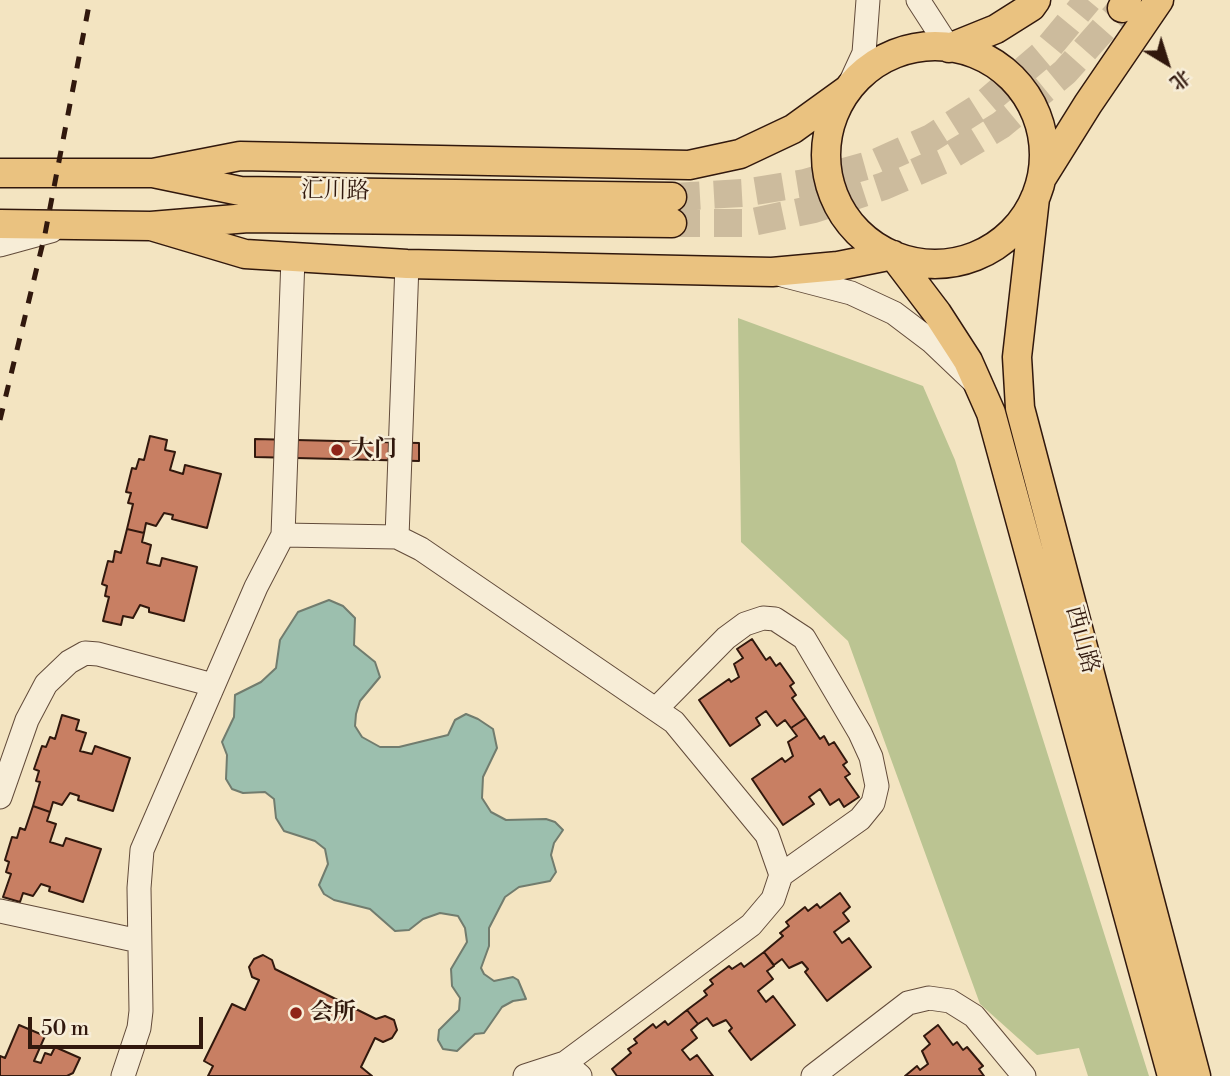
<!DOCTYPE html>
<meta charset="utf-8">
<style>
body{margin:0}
#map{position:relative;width:1230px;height:1076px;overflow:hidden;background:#f3e4c1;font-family:"Libre Bodoni","Noto Serif SC",serif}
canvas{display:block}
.north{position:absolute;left:1132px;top:28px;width:70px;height:70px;-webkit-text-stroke:5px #f7edd7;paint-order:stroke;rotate:142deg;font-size:19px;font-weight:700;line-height:28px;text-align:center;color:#31180d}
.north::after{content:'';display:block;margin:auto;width:24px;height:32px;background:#31180d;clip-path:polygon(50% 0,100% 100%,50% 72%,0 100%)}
.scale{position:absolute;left:28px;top:1017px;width:175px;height:32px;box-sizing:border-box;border:4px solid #31180d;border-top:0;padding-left:9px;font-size:21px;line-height:24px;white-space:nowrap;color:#31180d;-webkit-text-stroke:5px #f7edd7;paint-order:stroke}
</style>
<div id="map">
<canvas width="1230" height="1076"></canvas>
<div class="north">北</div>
<div class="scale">50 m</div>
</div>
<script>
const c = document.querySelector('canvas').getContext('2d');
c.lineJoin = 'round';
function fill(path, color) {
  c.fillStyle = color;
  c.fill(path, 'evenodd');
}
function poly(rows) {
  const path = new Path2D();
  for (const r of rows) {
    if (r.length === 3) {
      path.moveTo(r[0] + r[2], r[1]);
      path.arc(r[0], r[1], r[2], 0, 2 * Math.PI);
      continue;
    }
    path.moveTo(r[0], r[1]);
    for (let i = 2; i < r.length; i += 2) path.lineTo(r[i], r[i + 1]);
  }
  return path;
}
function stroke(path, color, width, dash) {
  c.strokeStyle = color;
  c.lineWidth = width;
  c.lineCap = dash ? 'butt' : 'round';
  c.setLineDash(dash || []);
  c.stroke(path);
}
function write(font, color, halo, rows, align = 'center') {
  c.font = font + ' "Libre Bodoni","Noto Serif SC",serif';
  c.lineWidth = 5;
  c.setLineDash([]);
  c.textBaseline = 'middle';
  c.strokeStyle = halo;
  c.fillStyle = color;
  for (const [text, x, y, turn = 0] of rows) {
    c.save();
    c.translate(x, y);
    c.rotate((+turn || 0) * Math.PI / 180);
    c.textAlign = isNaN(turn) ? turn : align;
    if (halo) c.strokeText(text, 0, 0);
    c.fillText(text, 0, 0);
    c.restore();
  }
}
fill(poly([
 [738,318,923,386,955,460,1149,1076,1088,1076,1079,1048,1037,1055,980,1004,848,641,741,542]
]), '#bbc492');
const water = poly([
 [329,600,343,606,355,618,354,645,375,662,380,677,360,701,356,714,355,726,362,737,380,747,399,747,448,735,455,720,466,714,478,719,493,729,497,748,483,777,482,798,491,812,506,820,546,819,555,822,563,830,554,843,551,855,556,872,550,881,519,887,505,897,489,928,489,946,481,968,484,974,494,981,513,977,518,980,526,999,513,1001,502,1007,484,1033,475,1034,457,1051,443,1049,438,1040,439,1030,459,1010,460,998,452,986,451,969,467,942,465,928,458,916,440,913,423,919,409,930,395,931,370,909,334,900,324,894,319,885,328,864,325,849,315,841,284,831,276,818,274,799,265,792,243,793,232,789,226,779,227,755,222,742,234,717,235,695,261,682,276,668,280,640,298,612,329,600]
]);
fill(water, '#9cbfae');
stroke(water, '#717c6e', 2);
const building = poly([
 [150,436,167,440,165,450,175,452,170,470,183,474,185,465,221,474,207,528,172,519,173,515,164,513,156,526,146,523,144,533,127,529,133,504,128,503,131,493,126,492,132,468,136,469,139,459,144,460,150,436],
 [255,439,419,443,419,461,255,457,255,439],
 [127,529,144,533,142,542,151,545,147,563,160,566,162,558,197,567,184,621,149,612,149,608,140,605,133,618,123,616,121,625,103,621,109,597,105,596,107,586,102,584,108,561,113,562,115,551,121,553,127,529],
 [752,639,766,660,770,657,776,666,780,663,794,683,790,686,796,695,792,698,806,718,791,728,785,720,777,726,766,711,756,718,760,725,730,746,699,700,729,679,731,682,739,677,734,664,743,658,737,649,752,639],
 [62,715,79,720,76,730,86,733,80,751,92,754,95,746,130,758,113,811,78,800,79,796,70,793,62,805,53,802,50,812,33,806,40,782,36,781,39,771,34,769,42,746,46,747,50,737,55,739,62,715],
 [806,718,820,739,824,736,829,745,834,742,847,762,843,765,850,774,845,777,859,797,844,807,839,799,830,805,820,789,809,797,814,804,783,825,752,779,782,758,785,762,793,756,788,742,797,736,791,728,806,718],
 [33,806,50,812,47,821,56,824,50,842,63,846,66,838,101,849,83,902,49,891,50,887,41,884,33,896,23,893,20,902,3,897,11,874,6,872,9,862,5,860,12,837,17,838,20,828,25,830,33,806],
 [840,893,850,907,843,913,849,921,834,932,842,943,849,938,871,967,827,1001,805,972,808,969,802,962,789,968,782,959,774,965,764,952,783,936,780,933,789,926,786,922,805,907,808,911,817,904,820,908,840,893],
 [764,952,774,966,767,971,773,979,758,991,766,1002,773,996,795,1025,751,1060,729,1031,732,1028,726,1020,713,1026,707,1018,698,1024,687,1010,707,995,704,991,713,984,710,980,729,966,732,969,741,963,744,967,764,952],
 [263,955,272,960,275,969,376,1019,385,1016,394,1020,397,1030,392,1038,383,1042,375,1038,361,1067,372,1076,208,1076,213,1066,204,1061,232,1004,245,1010,259,980,252,977,249,967,254,959,263,955],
 [687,1010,698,1024,691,1030,697,1038,682,1050,690,1060,697,1055,713,1076,617,1076,612,1069,631,1053,628,1049,637,1043,634,1039,653,1024,656,1028,665,1021,668,1025,687,1010],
 [19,1025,45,1036,34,1061,41,1063,45,1053,51,1055,55,1047,80,1058,73,1073,67,1076,0,1076,0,1056,5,1058,19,1025],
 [938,1025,953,1045,957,1042,963,1050,967,1047,983,1066,979,1069,984,1076,905,1076,917,1066,920,1070,928,1064,922,1051,930,1044,924,1036,938,1025]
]);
fill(building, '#c87f63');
stroke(building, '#31180d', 2);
stroke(poly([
 [672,197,743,193,805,183,873,164,931,138,983,105,1044,53,1088,0],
 [672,223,748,223,814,209,884,186,943,160,1001,125,1065,72,1122,8]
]), '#ccbb9d', 28, [28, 14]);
const minor = poly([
 [918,0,949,48],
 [847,90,864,53,868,0],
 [0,245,51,231],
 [782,275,851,293,894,313,931,341,972,380],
 [283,535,397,537,421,549,674,722,767,835,781,875,773,899,751,925,565,1063],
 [397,537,407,264],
 [657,708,726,638,745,624,763,618,775,619,804,638,860,733,871,757,877,786,873,803,860,819,781,875],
 [0,797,27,720,46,684,69,662,85,653,98,654,213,685],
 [0,911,139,941],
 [123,1076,139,1028,141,1011,139,888,142,850,256,587,283,535,293,258],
 [525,1076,565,1063,580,1076],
 [813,1076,908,1003,929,998,950,1001,974,1016,1024,1076]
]);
const major = poly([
 [1122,8,1127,0],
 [935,155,109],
 [949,48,996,29,1031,7,1036,0],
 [0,173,153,173,240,191,672,197],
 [153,173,240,156,689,165,740,154,793,129,847,90],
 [1043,176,1088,104,1159,0],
 [1035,198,1017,357,1020,408,1196,1076],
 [0,224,151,226,248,218,672,223],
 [151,226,245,254,407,264,772,272,838,266,893,255,937,313,968,361,991,413,1172,1076]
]);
stroke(minor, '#624b3a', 25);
stroke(major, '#31180d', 31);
stroke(minor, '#f7edd7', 23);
stroke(major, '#eac280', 28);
stroke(poly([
 [0,420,45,234,90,0]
]), '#31180d', 5, [12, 12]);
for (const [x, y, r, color] of [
 [337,450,7,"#8f2418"],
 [296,1013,7,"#8f2418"]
]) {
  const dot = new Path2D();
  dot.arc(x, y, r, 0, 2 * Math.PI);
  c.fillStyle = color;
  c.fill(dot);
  stroke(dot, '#f7edd7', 2.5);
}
write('23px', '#31180d', '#f7edd7', [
 ["汇川路",335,192,1],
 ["西山路",1081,640,75]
]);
write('bold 23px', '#31180d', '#f7edd7', [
 ["大门",351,450],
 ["会所",310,1013]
], 'left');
</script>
